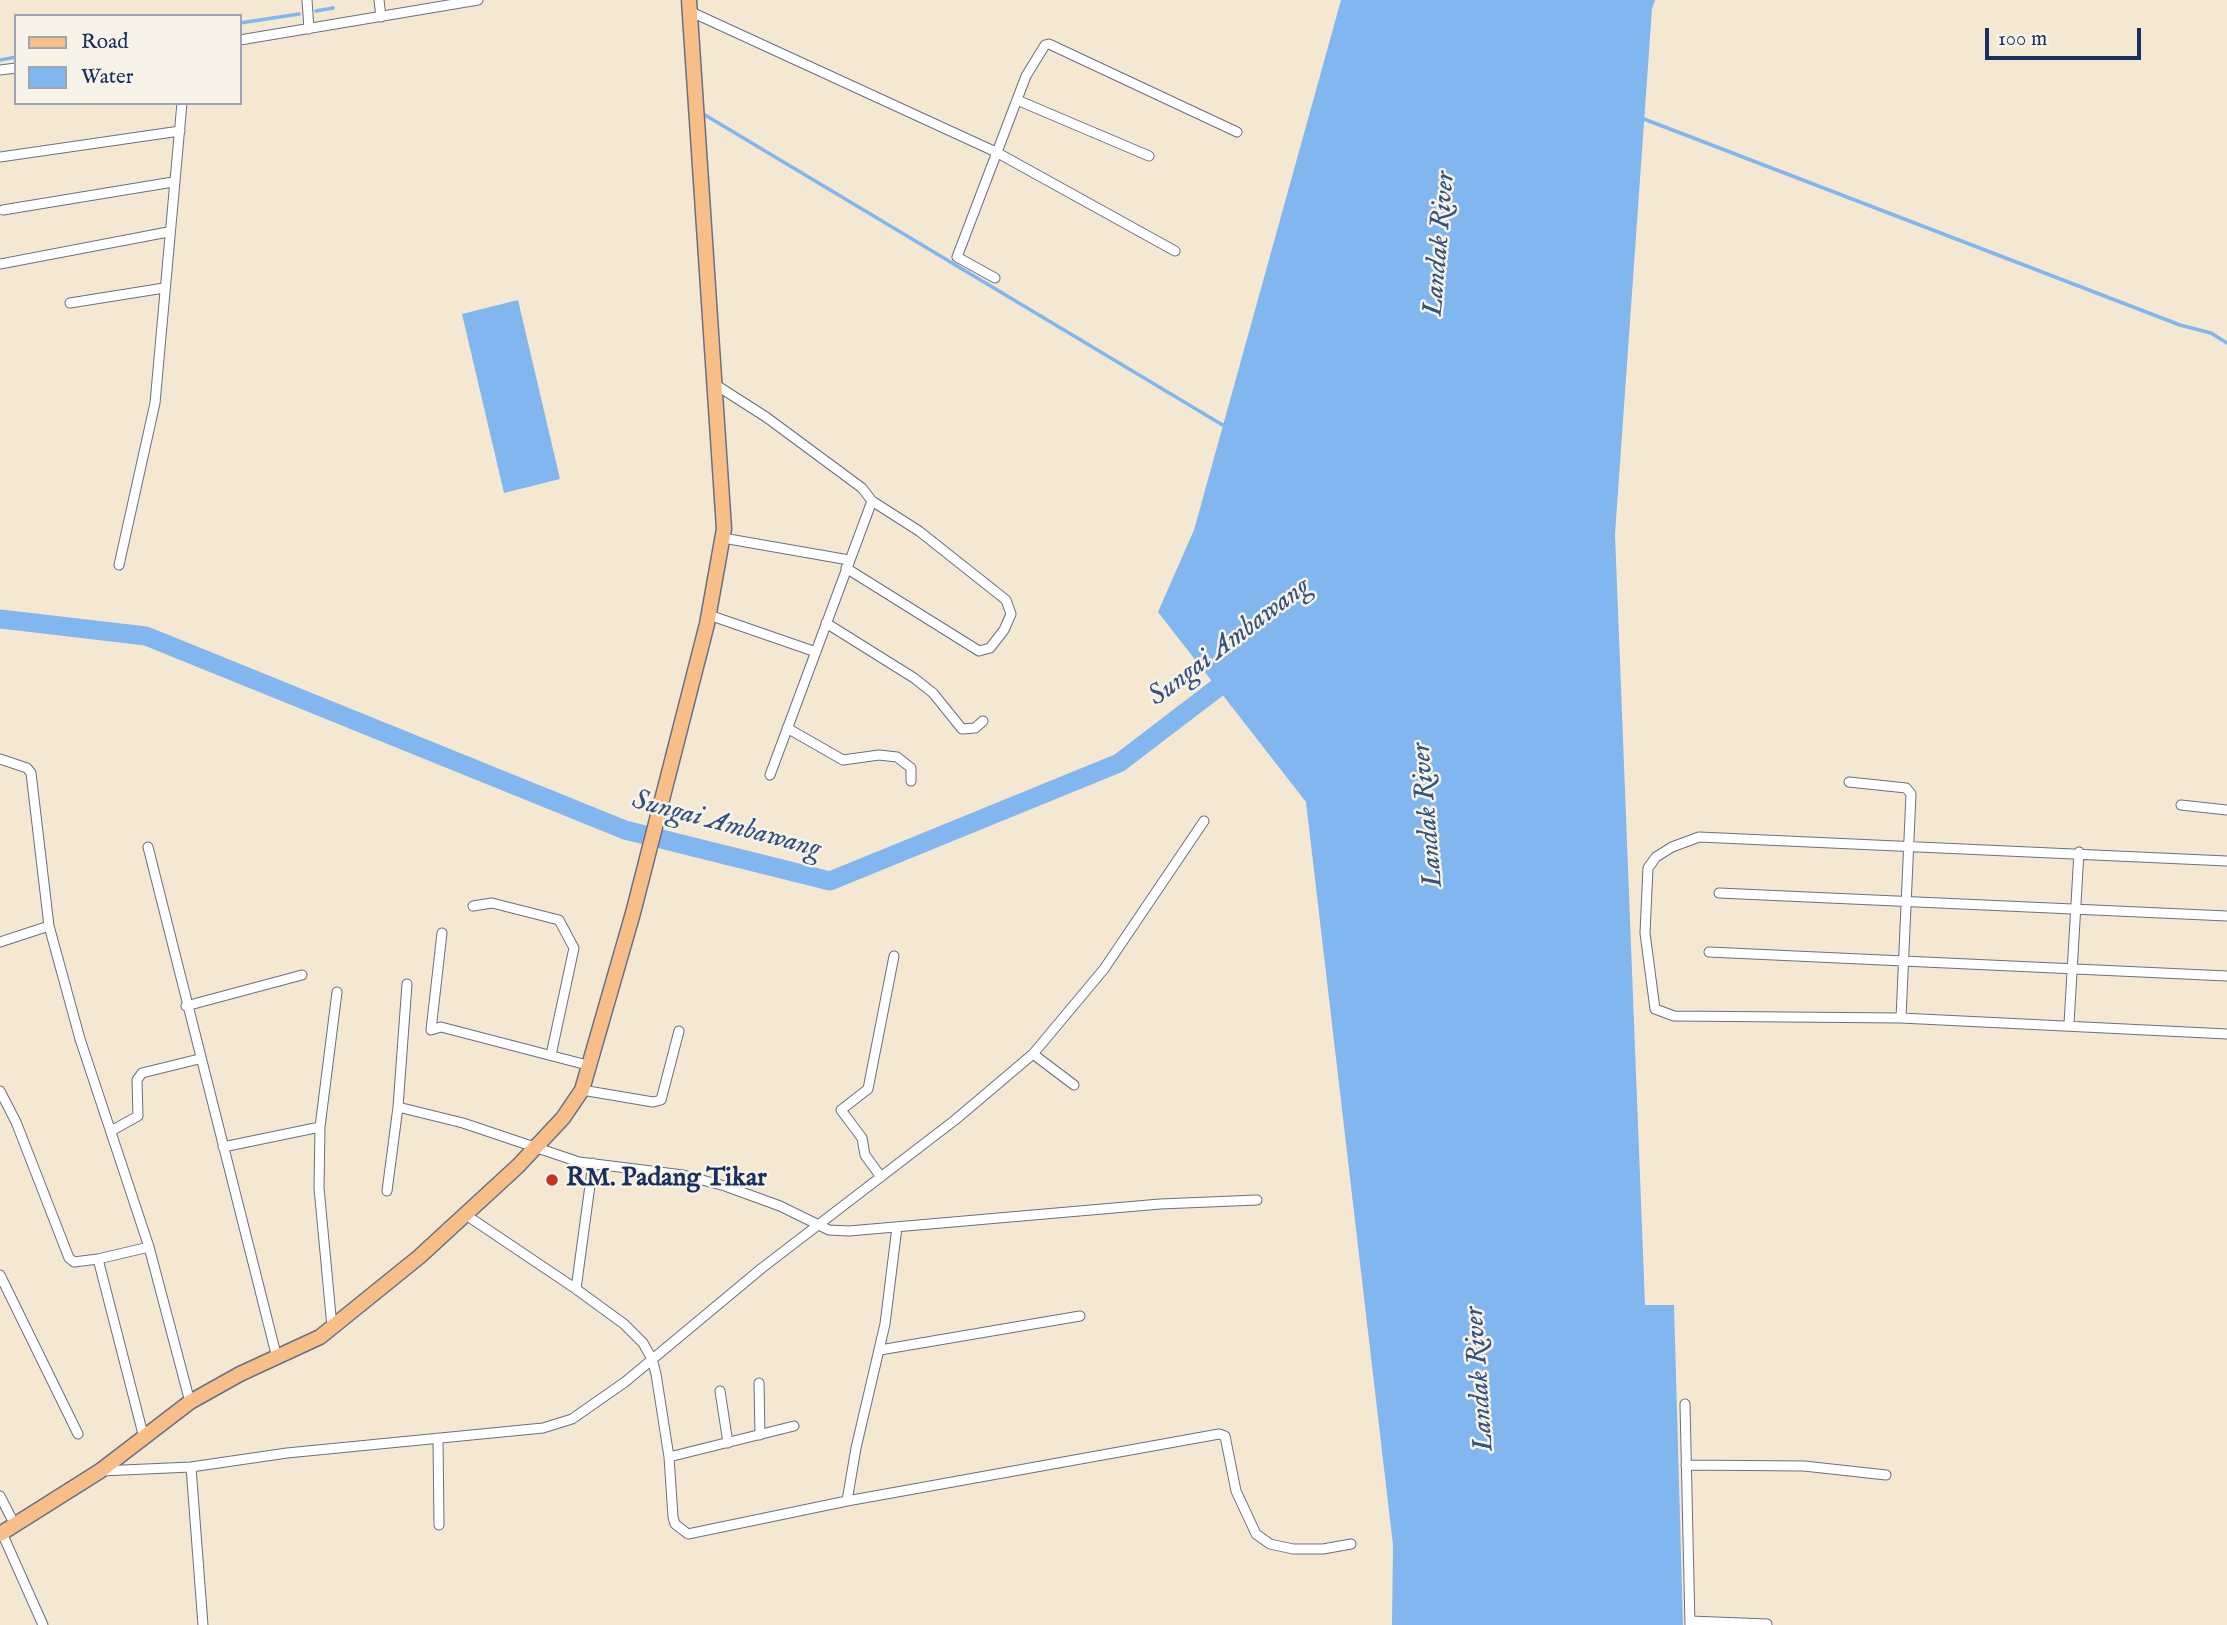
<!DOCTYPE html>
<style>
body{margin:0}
#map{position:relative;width:2227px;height:1625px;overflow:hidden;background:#f4e8d2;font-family:"IM FELL English",serif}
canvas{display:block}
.legend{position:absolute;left:14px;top:14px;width:228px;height:91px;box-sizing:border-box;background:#f7f3e8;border:2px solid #9fa5b1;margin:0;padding:9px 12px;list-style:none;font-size:21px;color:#1b2f5e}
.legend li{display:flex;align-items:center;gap:14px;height:35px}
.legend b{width:35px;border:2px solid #9fa5b1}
.scale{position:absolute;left:1985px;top:28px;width:156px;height:32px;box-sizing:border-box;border:4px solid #1b2f5e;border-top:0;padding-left:9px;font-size:21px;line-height:24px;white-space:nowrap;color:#1b2f5e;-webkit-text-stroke:5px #f7f3e8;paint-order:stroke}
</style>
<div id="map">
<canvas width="2227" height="1625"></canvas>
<ul class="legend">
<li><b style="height:9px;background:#f7be88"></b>Road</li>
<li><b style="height:19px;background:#82b6ef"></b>Water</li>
</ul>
<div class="scale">100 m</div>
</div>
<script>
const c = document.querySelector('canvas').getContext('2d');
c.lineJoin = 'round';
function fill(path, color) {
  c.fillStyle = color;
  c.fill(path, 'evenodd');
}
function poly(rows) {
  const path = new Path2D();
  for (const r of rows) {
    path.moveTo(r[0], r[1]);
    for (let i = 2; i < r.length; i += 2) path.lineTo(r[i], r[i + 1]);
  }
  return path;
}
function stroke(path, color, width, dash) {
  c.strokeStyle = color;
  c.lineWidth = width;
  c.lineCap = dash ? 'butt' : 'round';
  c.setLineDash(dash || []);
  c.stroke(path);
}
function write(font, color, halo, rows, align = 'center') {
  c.font = font + ' "IM FELL English",serif';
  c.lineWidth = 5;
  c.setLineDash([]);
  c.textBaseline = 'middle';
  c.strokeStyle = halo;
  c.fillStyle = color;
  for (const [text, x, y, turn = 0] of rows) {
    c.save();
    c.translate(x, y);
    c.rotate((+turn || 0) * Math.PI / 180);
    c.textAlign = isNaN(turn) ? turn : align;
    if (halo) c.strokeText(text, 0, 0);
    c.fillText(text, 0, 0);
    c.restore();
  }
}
fill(poly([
 [1341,0,1655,0,1652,9,1615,534,1645,1305,1674,1305,1683,1625,1392,1625,1393,1545,1306,802,1158,612,1194,530],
 [518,300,560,479,504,493,462,314]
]), '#82b6ef');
stroke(poly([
 [316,11,333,8],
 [240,23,299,14],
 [0,60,16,57],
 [705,115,1226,427],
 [1644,119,2180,325,2211,333,2227,343]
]), '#82b6ef', 3.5);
stroke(poly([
 [0,619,146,636,625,830,830,881,1119,763,1237,673]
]), '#82b6ef', 19);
const street = poly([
 [307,0,309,29],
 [379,0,381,17],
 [689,11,996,152,1175,251],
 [240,40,478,0],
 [0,70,16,68],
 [1017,100,1149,156],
 [0,157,180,131],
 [3,210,173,182],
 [0,264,168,232],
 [995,278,957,257,1026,76,1045,45,1049,44,1237,132],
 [70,303,164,288],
 [716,385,766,417,862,488,872,501,770,775],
 [723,538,849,560],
 [119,565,155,403,182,103],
 [846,568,979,651,990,648,1004,630,1011,614,1006,600,919,531,872,501],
 [709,615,816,652],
 [826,623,914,678,933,693,962,729,975,728,983,721],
 [787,728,843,760,879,755,897,757,911,768,911,781],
 [0,759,27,768,31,773,49,926,80,1039,149,1247,190,1402],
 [1849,782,1906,788,1911,794,1901,1018],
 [2181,805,2227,810],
 [148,847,277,1358],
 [2227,861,1699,837,1672,847,1656,857,1648,868,1645,933,1655,1009,1674,1016,1901,1018,2227,1034],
 [1719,893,2227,916],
 [473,906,492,903,559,920,574,948,551,1055],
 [442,933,431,1030,441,1027,591,1066],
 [0,942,49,926],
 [1709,952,2227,976],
 [407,984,398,1107,463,1123,579,1162,683,1175,725,1186,780,1206,829,1230,849,1231,1160,1204,1257,1200],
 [186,1006,302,975],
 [2069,1024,2079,852],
 [1033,1054,1074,1085],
 [582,1090,653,1102,661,1100,679,1031],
 [0,1091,16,1122,69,1258,74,1262,98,1259,149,1247],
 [320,1127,337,992],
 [111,1131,138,1116,137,1080,142,1073,199,1059],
 [223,1147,320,1127,319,1188,332,1327],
 [881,1177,865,1155,862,1138,841,1110,868,1089,894,956],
 [387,1191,398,1107],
 [466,1215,576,1289,624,1324,643,1343,652,1359,656,1374,669,1457,673,1517,675,1524,688,1534,847,1501,1219,1434,1225,1436,1236,1491,1256,1534,1270,1544,1293,1549,1323,1549,1351,1544],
 [98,1259,144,1438],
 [0,1275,78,1434],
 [576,1289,593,1163],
 [880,1350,1080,1316],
 [759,1383,760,1435],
 [720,1391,728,1443],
 [1685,1404,1690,1625],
 [438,1438,439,1525],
 [669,1457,794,1426],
 [1686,1465,1804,1466,1886,1475],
 [191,1467,203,1625],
 [101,1471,191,1467,287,1453,543,1428,572,1419,625,1382,762,1268,955,1120,1033,1054,1104,969,1204,821],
 [0,1496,15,1525],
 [847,1501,856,1448,885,1324,897,1227],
 [2,1533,43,1625],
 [1690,1621,1767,1624]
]);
const primary = poly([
 [0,1534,100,1471,190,1402,240,1374,320,1337,419,1257,518,1166,563,1118,582,1090,633,913,707,624,724,529,689,0]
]);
stroke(street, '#677087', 11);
stroke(primary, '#677087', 17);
stroke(street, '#fff', 9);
stroke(primary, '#f7be88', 14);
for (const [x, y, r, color] of [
 [552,1180,7,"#c8321e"]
]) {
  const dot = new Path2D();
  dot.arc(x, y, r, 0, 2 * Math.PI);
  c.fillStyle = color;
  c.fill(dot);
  stroke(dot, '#f7f3e8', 2.5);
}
write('bold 26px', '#1b2f5e', '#f7f3e8', [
 ["RM. Padang Tikar",566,1180]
], 'left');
write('italic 28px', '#355182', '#f7f3e8', [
 ["Landak River",1441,244,-85],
 ["Sungai Ambawang",1230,643,-37],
 ["Landak River",1429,815,-95],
 ["Sungai Ambawang",726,826,15],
 ["Landak River",1481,1379,-94]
]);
</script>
